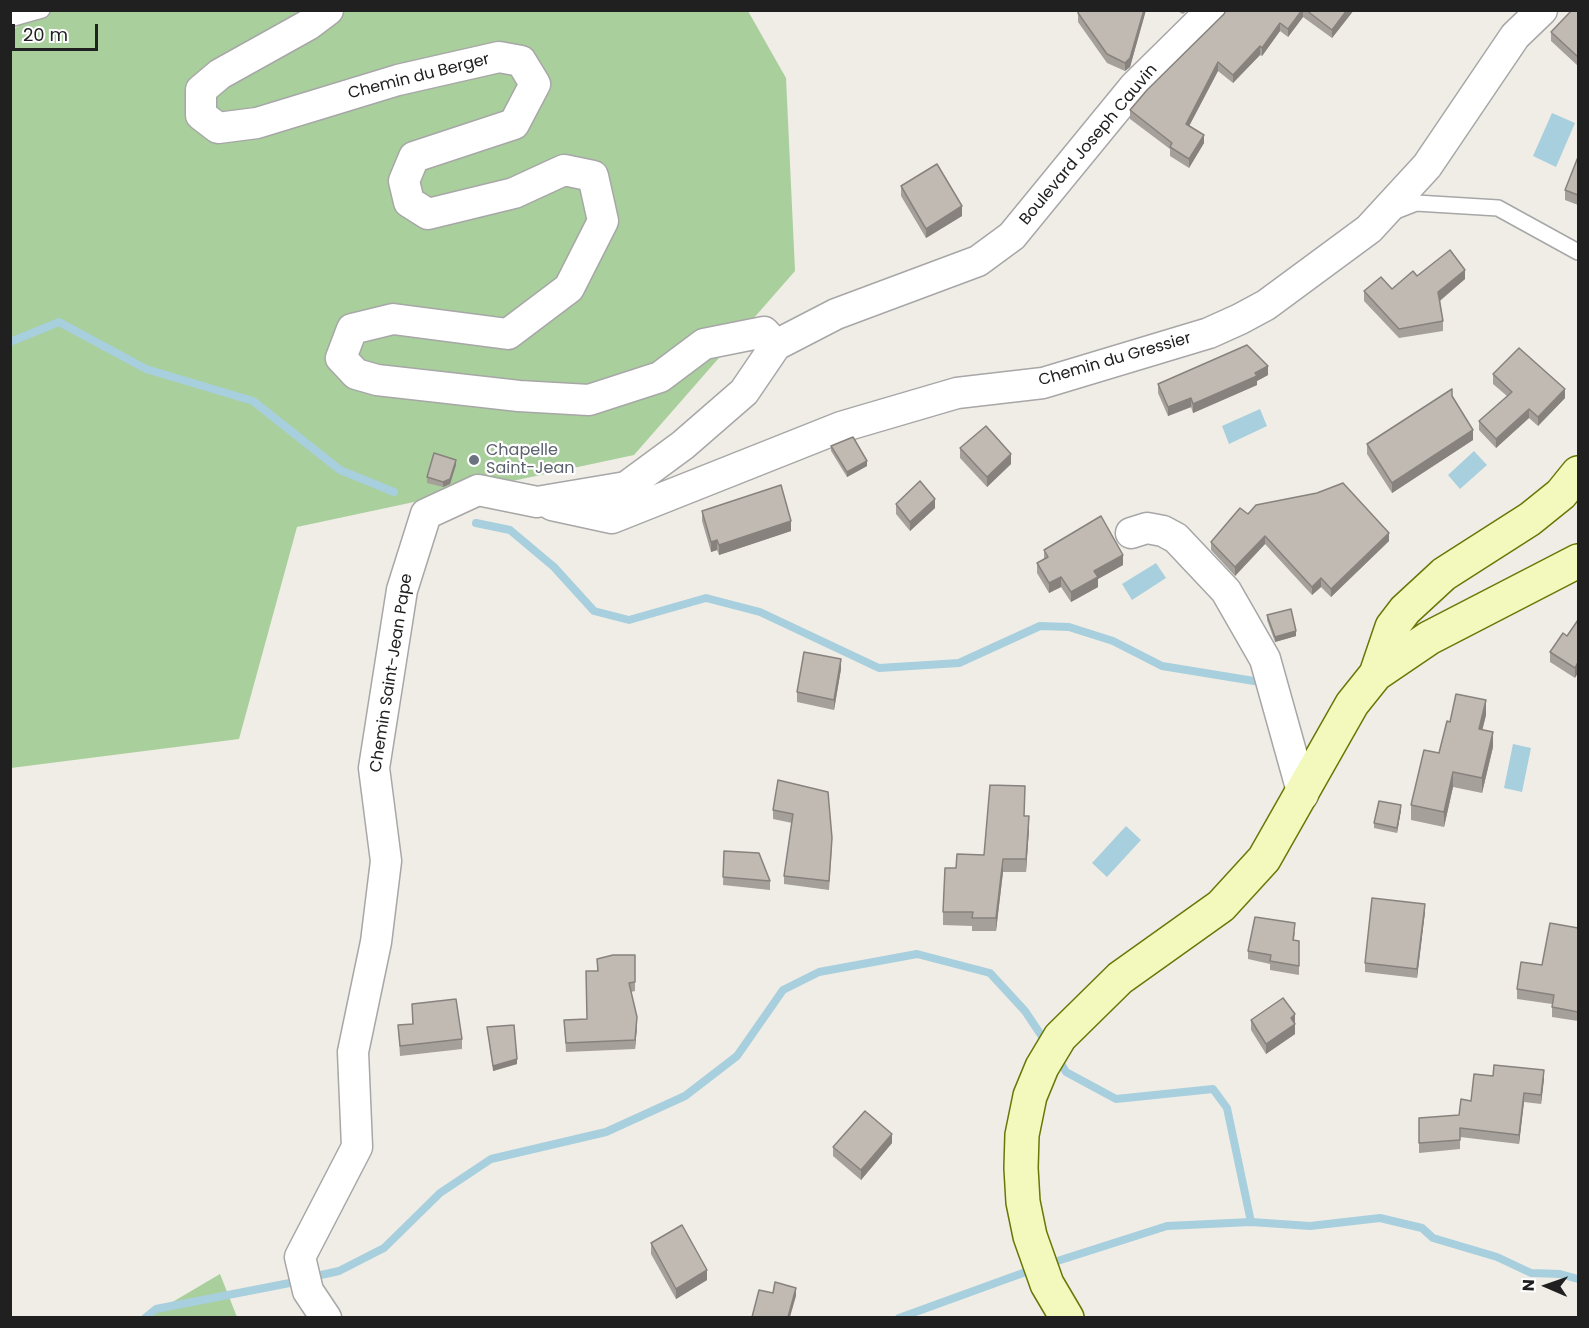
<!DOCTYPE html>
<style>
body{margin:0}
#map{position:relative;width:1589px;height:1328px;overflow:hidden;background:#f0ede6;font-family:Poppins,sans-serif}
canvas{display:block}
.frame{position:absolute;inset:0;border:12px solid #202020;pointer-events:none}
.north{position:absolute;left:1517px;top:1256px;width:60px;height:60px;-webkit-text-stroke:4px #fff;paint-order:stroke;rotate:272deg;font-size:16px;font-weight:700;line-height:24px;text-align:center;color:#202020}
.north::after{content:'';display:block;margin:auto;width:21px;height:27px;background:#202020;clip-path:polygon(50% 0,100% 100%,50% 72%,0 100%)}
.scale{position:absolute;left:12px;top:24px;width:86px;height:27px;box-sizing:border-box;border:3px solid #202020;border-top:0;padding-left:8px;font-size:18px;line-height:21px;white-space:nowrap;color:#202020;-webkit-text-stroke:4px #fff;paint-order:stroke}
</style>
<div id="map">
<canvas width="1589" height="1328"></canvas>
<div class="frame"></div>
<div class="north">N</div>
<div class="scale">20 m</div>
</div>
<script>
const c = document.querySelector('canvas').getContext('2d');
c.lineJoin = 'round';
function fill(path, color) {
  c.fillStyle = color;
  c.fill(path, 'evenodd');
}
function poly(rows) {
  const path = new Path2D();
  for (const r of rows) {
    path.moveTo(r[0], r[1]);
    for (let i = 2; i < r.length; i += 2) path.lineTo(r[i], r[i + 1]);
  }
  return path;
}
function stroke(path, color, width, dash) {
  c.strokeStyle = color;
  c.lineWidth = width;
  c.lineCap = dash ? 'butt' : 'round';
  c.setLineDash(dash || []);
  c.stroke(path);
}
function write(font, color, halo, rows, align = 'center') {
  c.font = font + ' Poppins,sans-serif';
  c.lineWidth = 4.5;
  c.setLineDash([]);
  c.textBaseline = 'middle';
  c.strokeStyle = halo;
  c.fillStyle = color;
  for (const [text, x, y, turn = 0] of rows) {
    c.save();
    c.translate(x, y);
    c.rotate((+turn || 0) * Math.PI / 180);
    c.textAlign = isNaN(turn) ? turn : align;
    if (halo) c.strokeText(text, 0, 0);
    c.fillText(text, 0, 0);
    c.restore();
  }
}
fill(poly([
 [40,10,748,11,786,78,795,271,634,455,297,527,239,739,11,768,10,32],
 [220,1274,237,1317,147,1317]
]), '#a9cf9c');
fill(poly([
 [1552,113,1575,123,1556,167,1533,156],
 [1260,409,1267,426,1229,444,1222,426],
 [1474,451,1487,465,1460,489,1448,475],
 [1156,563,1166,578,1132,600,1122,584],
 [1513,744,1531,748,1522,792,1504,788],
 [1126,826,1141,840,1107,877,1092,863]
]), '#a8cfdd');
stroke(poly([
 [10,342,59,322,146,369,253,401,340,470,394,492],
 [476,523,510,530,554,567,594,611,629,620,706,598,760,612,879,668,959,663,1040,626,1069,627,1113,641,1162,666,1254,681],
 [1057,1057,1066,1072,1116,1099,1213,1089,1227,1108,1251,1222],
 [1048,1264,1167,1226,1251,1222,1310,1226,1380,1218,1422,1228,1433,1238,1497,1257,1531,1273,1560,1274,1578,1279],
 [321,1275,339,1271,384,1248,440,1193,491,1159,606,1132,685,1096,737,1056,783,990,819,972,917,954,990,973,1025,1011,1047,1044],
 [145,1318,156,1309,300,1281],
 [899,1318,1034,1269]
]), '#a8cfdd', 8);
const lane = poly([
 [10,19,42,10],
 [1393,212,1416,203,1498,208,1578,252]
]);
const street = poly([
 [328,10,308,25,220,74,201,90,201,115,218,128,257,123,398,80,499,57,521,61,535,84,514,124,414,157,404,181,409,202,428,214,514,193,564,170,593,176,603,221,569,288,508,334,393,319,352,329,341,358,356,374,377,380,519,396,589,400,660,377,704,344,764,332,776,345],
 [552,505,612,518,841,427,957,393,1043,383,1209,333,1240,319,1266,305,1369,229,1427,166,1515,36,1542,10],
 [1131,533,1147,528,1163,531,1176,538,1226,591,1265,659,1303,795],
 [326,1318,308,1291,300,1257,357,1147,353,1052,376,942,386,861,374,768,402,590,426,514,478,490,537,502,626,487,683,445,744,392,776,345,836,314,978,261,1012,236,1134,87,1212,10]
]);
const secondary = poly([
 [1376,674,1392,627,1405,610,1444,574,1530,519,1561,494,1578,473],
 [1067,1318,1047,1284,1030,1236,1023,1202,1021,1168,1022,1135,1030,1096,1042,1067,1060,1037,1120,978,1221,906,1264,859,1352,704,1376,674,1429,638,1578,561]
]);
stroke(lane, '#a7a7a7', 18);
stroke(street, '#a7a7a7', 33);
stroke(secondary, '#677806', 36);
stroke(lane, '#fff', 15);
stroke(street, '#fff', 30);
stroke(secondary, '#f3f9bc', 33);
fill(poly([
 [1079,10,1146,10,1130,67,1125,71,1107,63,1078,22,1078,13],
 [1175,10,1188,10,1183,14],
 [1226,10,1354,10,1332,38,1303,17,1288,37,1280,31,1262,56,1260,55,1233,83,1218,71,1189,126,1204,143,1189,168,1170,156,1170,149,1130,119,1130,110,1224,14],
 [1578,10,1578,66,1551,41,1551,32],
 [1578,157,1578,205,1565,200,1565,190],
 [901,186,962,216,926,238,901,196],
 [1417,276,1465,279,1440,301,1443,321,1443,331,1399,338,1364,301,1364,291,1392,289],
 [1493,374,1565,398,1538,426,1529,418,1496,448,1479,430,1479,421,1507,396,1493,384],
 [1268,375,1257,381,1257,385,1193,413,1191,407,1168,416,1158,393,1158,384],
 [1452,396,1473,440,1392,493,1367,454,1367,444],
 [831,446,867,466,847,477,831,451],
 [960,448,1011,464,987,487,960,458],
 [456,465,450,484,443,487,427,483,427,477],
 [896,504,935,508,910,531,896,514],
 [702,511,791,531,719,555,717,550,711,552,702,521],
 [1248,514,1389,541,1331,597,1321,587,1312,595,1265,544,1235,576,1211,550,1211,542],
 [1044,550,1123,565,1098,579,1098,587,1071,602,1061,587,1049,593,1037,573,1037,563,1044,559],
 [1267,615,1296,636,1275,642,1267,620],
 [1578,620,1575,678,1550,662,1550,652,1567,636],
 [841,669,834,710,797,702,797,692],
 [1486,715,1482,730,1493,747,1482,793,1453,787,1444,827,1411,820,1411,805,1439,753,1450,722],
 [778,780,832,847,829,890,784,884,784,876,792,823,773,819,773,810],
 [1401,810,1397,833,1374,828,1374,823],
 [1024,816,1029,829,1026,872,1003,872,996,931,972,931,972,926,943,925,943,912,956,868,984,855],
 [724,851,770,881,770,890,723,885],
 [1425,912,1417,978,1365,972,1365,963],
 [1578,928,1578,1021,1552,1017,1552,1004,1517,999,1517,989],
 [1295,932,1294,940,1299,941,1299,975,1270,970,1270,964,1248,959,1248,951],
 [635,955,635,991,631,992,637,1026,635,1049,566,1052,564,1020,587,1019,597,971,597,959],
 [412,1004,462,1039,462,1049,400,1056,398,1025,412,1024],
 [1295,1014,1295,1034,1266,1054,1251,1030,1251,1020],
 [487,1027,517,1064,493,1071],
 [1493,1076,1544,1079,1541,1104,1524,1102,1519,1144,1460,1137,1460,1149,1419,1153,1419,1118,1459,1115],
 [892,1143,861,1180,833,1156,833,1147],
 [651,1243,707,1280,676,1299,651,1254]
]), '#a6a09a');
fill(poly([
 [1144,10,1146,10,1130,67,1125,71,1125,63],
 [1302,10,1303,10,1303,17,1288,37,1288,29],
 [1347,10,1354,10,1332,38,1332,30],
 [1280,23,1280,31,1262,56,1262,48],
 [1260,46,1260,55,1233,83,1233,75],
 [1218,62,1218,71,1186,132,1186,124],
 [1204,135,1204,143,1189,168,1189,159],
 [962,206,962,216,926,238,926,229],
 [1465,270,1465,279,1438,302,1438,292],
 [1268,366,1268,375,1257,381,1257,385,1193,413,1193,404],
 [1565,389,1565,398,1538,426,1538,417],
 [1191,398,1191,407,1168,416,1168,407],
 [1529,409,1529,418,1496,448,1496,439],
 [1473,430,1473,440,1392,493,1392,483],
 [1011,454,1011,464,987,487,987,477],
 [456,460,456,465,450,484,443,487,443,482],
 [867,461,867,466,847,477,847,472],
 [935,499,935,508,910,531,910,522],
 [791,521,791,531,719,555,719,545],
 [1389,533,1389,541,1331,597,1331,589],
 [1265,536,1265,544,1235,576,1235,567],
 [717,540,717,550,711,552,711,542],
 [1123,555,1123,565,1098,579,1098,587,1071,602,1071,592,1094,571],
 [1061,577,1061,587,1049,593,1049,583],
 [1321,578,1321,587,1312,595,1312,587],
 [1296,631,1296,636,1275,642,1275,637],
 [841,659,841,669,834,710,834,700],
 [1578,662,1578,673,1575,678,1575,668],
 [1486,700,1486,715,1479,744,1479,729],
 [1493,732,1493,747,1482,793,1482,778],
 [1453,772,1453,787,1444,827,1444,812],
 [1401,805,1401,810,1397,833,1397,828],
 [1029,816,1029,829,1026,872,1026,859],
 [1003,859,1003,872,996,931,996,918],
 [1425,904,1425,912,1417,978,1417,969],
 [1295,1014,1295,1034,1266,1054,1266,1044],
 [637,1017,637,1026,635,1049,635,1040],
 [517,1059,517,1064,493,1071,493,1066],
 [1544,1070,1544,1079,1541,1104,1541,1095],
 [1524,1093,1524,1102,1519,1144,1519,1135],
 [892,1134,892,1143,861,1180,861,1170],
 [707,1270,707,1280,676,1299,676,1289],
 [796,1288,796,1296,790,1317,788,1317]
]), '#87827d');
const building = poly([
 [1079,10,1144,10,1130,58,1125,63,1107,54,1078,13,1079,10],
 [1226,10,1302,10,1288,29,1280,23,1262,48,1260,46,1233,75,1218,62,1186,124,1204,135,1189,159,1170,147,1172,143,1130,110,1147,90,1224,14,1226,10],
 [1306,10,1347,10,1332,30,1306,10],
 [1572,10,1578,10,1578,57,1551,32,1572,10],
 [1578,157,1578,195,1565,190,1578,157],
 [937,164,962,206,926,229,901,186,937,164],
 [1450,250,1465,270,1438,292,1443,321,1399,329,1364,291,1381,277,1392,289,1413,271,1417,276,1450,250],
 [1247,345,1268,366,1255,373,1257,376,1193,404,1191,398,1168,407,1158,384,1247,345],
 [1519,348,1565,389,1538,417,1529,409,1496,439,1479,421,1512,392,1493,374,1519,348],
 [1452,389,1452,396,1473,430,1392,483,1367,444,1452,389],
 [986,426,1011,454,987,477,960,448,986,426],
 [853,437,867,461,847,472,831,446,853,437],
 [434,453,456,460,450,479,443,482,427,477,434,453],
 [920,481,935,499,910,522,896,504,920,481],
 [1343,483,1389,533,1331,589,1321,578,1312,587,1265,536,1235,567,1211,542,1240,508,1248,514,1256,505,1317,493,1343,483],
 [781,485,791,521,719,545,717,540,711,542,702,511,781,485],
 [1101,516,1123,555,1094,571,1098,577,1071,592,1061,577,1049,583,1037,563,1048,557,1044,550,1101,516],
 [1291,609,1296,631,1275,637,1267,615,1291,609],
 [1578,620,1578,662,1575,668,1550,652,1563,633,1567,636,1578,620],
 [804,652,841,659,834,700,797,692,804,652],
 [1456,694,1486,700,1479,729,1493,732,1482,778,1453,772,1444,812,1411,805,1424,750,1439,753,1447,721,1450,722,1456,694],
 [778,780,828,792,832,838,829,881,784,876,793,814,773,810,778,780],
 [990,785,1025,786,1024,816,1029,816,1026,859,1003,859,996,918,972,918,973,912,943,912,945,868,956,868,957,854,984,855,990,785],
 [1379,801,1401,805,1397,828,1374,823,1379,801],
 [724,851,759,853,770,881,723,877,724,851],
 [1372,898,1425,904,1417,969,1365,963,1372,898],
 [1255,917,1295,923,1293,940,1299,941,1299,966,1270,961,1271,955,1248,951,1255,917],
 [1550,923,1578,928,1578,1012,1552,1007,1554,995,1517,989,1521,962,1542,965,1550,923],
 [613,955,635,955,635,982,629,983,637,1017,635,1040,566,1043,564,1020,587,1019,586,971,598,971,597,959,613,955],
 [1283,998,1295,1014,1291,1018,1295,1024,1266,1044,1251,1020,1283,998],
 [456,999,462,1039,400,1046,398,1025,413,1024,412,1004,456,999],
 [514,1025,517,1059,493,1066,487,1027,514,1025],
 [1494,1065,1544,1070,1541,1095,1524,1093,1519,1135,1460,1128,1460,1140,1419,1143,1419,1118,1459,1115,1461,1099,1471,1101,1474,1074,1493,1076,1494,1065],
 [865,1111,892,1134,861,1170,833,1147,865,1111],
 [682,1225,707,1270,676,1289,651,1243,682,1225],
 [775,1282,796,1288,788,1317,752,1317,759,1290,773,1293,775,1282]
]);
fill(building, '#c1bab3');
stroke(building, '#87827d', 1.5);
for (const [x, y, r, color] of [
 [474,460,6,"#6b7280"]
]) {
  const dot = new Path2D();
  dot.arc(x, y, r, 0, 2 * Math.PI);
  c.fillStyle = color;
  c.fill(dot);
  stroke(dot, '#fff', 2);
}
write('16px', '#202020', '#fff', [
 ["Chemin du Berger",419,77,-14],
 ["Boulevard Joseph Cauvin",1089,145,-50],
 ["Chemin du Gressier",1115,360,-16],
 ["Chemin Saint-Jean Pape",392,673,-81]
]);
write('16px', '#5b616d', '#fff', [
 ["Chapelle",486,451],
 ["Saint-Jean",486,469]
], 'left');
</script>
